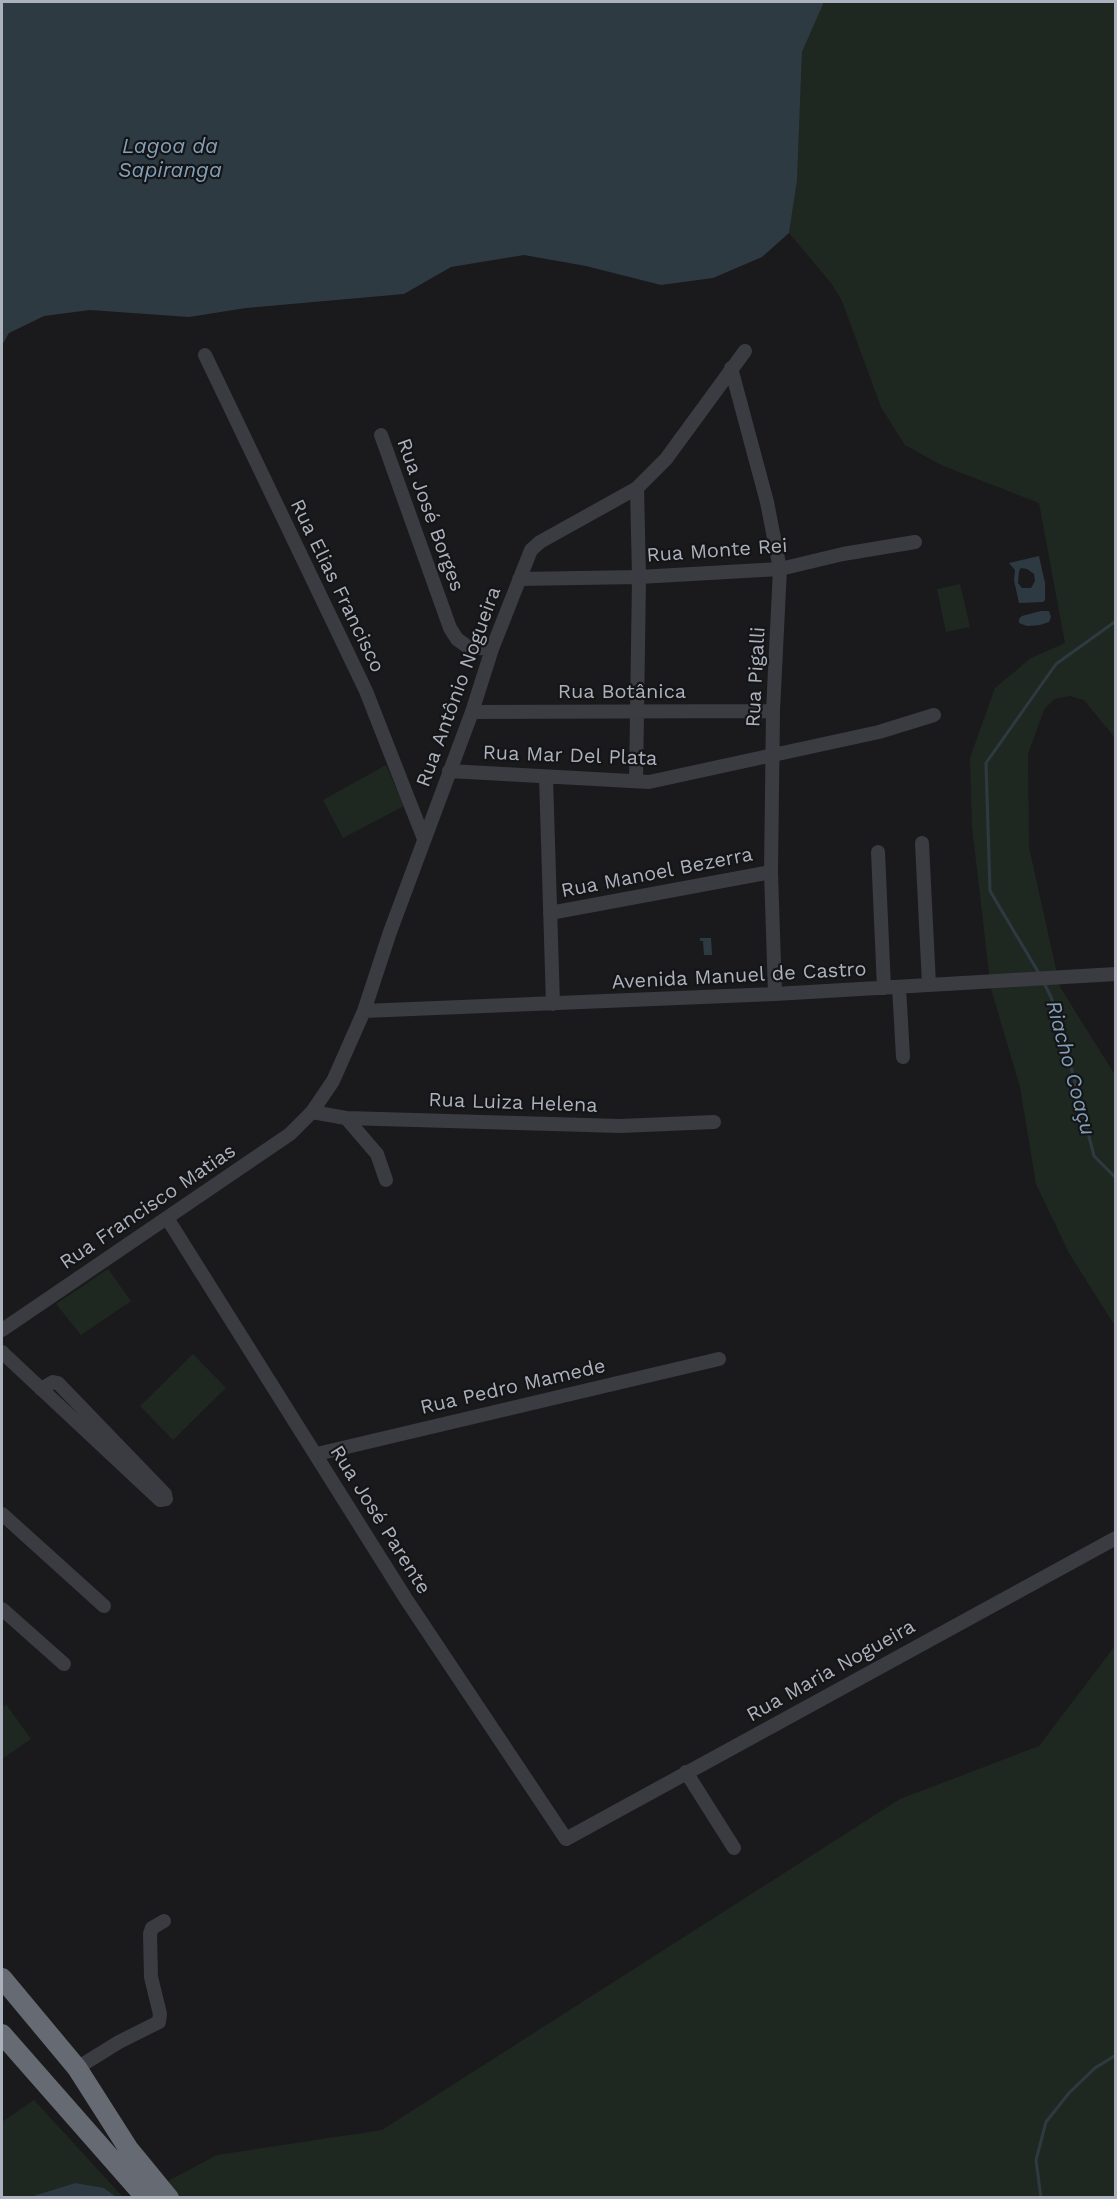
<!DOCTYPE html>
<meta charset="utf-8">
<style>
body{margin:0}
#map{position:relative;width:1117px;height:2199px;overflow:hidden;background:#1a1a1c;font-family:"Work Sans",sans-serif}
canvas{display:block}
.frame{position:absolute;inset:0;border:3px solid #abb1bd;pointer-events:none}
</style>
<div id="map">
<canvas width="1117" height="2199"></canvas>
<div class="frame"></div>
</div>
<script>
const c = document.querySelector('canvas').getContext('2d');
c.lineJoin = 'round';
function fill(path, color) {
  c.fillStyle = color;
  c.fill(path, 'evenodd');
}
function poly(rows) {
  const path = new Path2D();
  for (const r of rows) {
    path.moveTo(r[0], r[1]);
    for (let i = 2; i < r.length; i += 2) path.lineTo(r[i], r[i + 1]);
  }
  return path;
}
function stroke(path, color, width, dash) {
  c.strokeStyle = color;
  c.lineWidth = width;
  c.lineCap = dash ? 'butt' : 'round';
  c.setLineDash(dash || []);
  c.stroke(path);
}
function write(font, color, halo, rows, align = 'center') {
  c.font = font + ' "Work Sans",sans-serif';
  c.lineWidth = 4.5;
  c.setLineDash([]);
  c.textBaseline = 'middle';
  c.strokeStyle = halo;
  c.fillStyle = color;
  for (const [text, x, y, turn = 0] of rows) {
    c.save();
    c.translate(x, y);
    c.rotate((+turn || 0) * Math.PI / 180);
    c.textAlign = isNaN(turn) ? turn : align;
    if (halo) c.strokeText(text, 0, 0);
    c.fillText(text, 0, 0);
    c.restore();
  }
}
fill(poly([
 [824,2,1115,2,1115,738,1084,700,1070,696,1054,699,1044,710,1028,754,1029,847,1060,987,1115,1075,1115,1326,1069,1253,1036,1184,1020,1087,991,989,972,827,970,758,995,688,1031,658,1065,643,1039,503,941,465,905,445,881,407,842,301,831,283,789,233,797,181,802,52],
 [960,584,970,627,946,632,937,589],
 [386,765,404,806,343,838,323,800],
 [108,1269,131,1301,81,1335,56,1304],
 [193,1354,226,1388,173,1440,140,1406],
 [1115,1646,1115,2197,181,2198,168,2181,217,2155,382,2130,900,1799,1039,1746],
 [6,1704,31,1739,2,1759,2,1708],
 [34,2100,123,2197,116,2197,103,2188,75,2183,30,2197,2,2197,2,2122]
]), '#1f2820');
fill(poly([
 [2,2,824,2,802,52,797,181,789,233,762,257,713,278,661,285,586,266,524,255,451,267,404,294,246,308,189,317,90,310,44,316,9,333,2,345],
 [1039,556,1045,583,1045,600,1043,602,1019,603,1014,580,1015,570,1009,563],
 [1021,568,1027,569,1034,574,1035,581,1031,588,1022,588,1018,583,1019,571],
 [1041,611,1049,611,1051,617,1049,622,1040,625,1027,626,1019,623,1019,619,1022,616],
 [700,938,711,938,712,955,704,955,703,941,700,941],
 [75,2183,104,2188,116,2197,30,2197]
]), '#2e3a42');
stroke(poly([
 [1040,975,990,891,986,763,1056,664,1116,621],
 [1044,983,1051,997,1063,1036,1094,1156,1116,1178],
 [1041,2198,1036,2160,1046,2122,1069,2093,1095,2068,1116,2055]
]), '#2e3a42', 3);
stroke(poly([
 [205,355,366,691,424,839],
 [731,368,767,502,780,569,773,711,771,872,775,994],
 [381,435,450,628,457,639,468,647,492,649],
 [519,579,639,577,780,569,843,554,915,542],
 [472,712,773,711],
 [449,771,649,782,879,732,934,715],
 [546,777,553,1004],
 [636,781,639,577,637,488],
 [922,843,929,985],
 [878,852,884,988],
 [550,913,771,872],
 [899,987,903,1057],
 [364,1011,775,994,1116,974],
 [312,1112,346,1118,620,1126,714,1122],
 [346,1118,377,1154,386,1180],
 [167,1218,406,1599,566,1839,1116,1538],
 [2,1330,290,1134,312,1112,333,1081,364,1011,390,932,472,712,492,649,531,550,540,542,637,488,666,459,745,351],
 [2,1352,4,1354,160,1500,166,1499,165,1494,58,1383,53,1382,41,1389],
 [317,1454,719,1359],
 [2,1514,104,1606],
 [2,1609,64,1664],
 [686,1772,734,1848],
 [77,2068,119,2042,159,2022,160,2014,151,1977,150,1934,152,1928,164,1921]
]), '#3a3c42', 14);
stroke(poly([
 [2,1978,77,2068,128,2148,169,2198],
 [2,2034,146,2198]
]), '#666a73', 20);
write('20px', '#abb1bd', '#151517', [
 ["Rua José Borges",430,515,70],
 ["Rua Monte Rei",717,551,-4],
 ["Rua Elias Francisco",337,586,64],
 ["Rua Pigalli",756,677,-87],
 ["Rua Antônio Nogueira",459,687,-70],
 ["Rua Botânica",622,692],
 ["Rua Mar Del Plata",570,756,2],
 ["Rua Manoel Bezerra",657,873,-11],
 ["Avenida Manuel de Castro",739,976,-3],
 ["Rua Luiza Helena",513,1103,2],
 ["Rua Francisco Matias",148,1207,-34],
 ["Rua Pedro Mamede",513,1387,-13],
 ["Rua José Parente",380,1520,58],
 ["Rua Maria Nogueira",831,1671,-29]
]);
write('italic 21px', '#81a0b9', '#151517', [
 ["Lagoa da",170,147],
 ["Sapiranga",170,171],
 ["Riacho Coaçu",1070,1068,75]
]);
</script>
